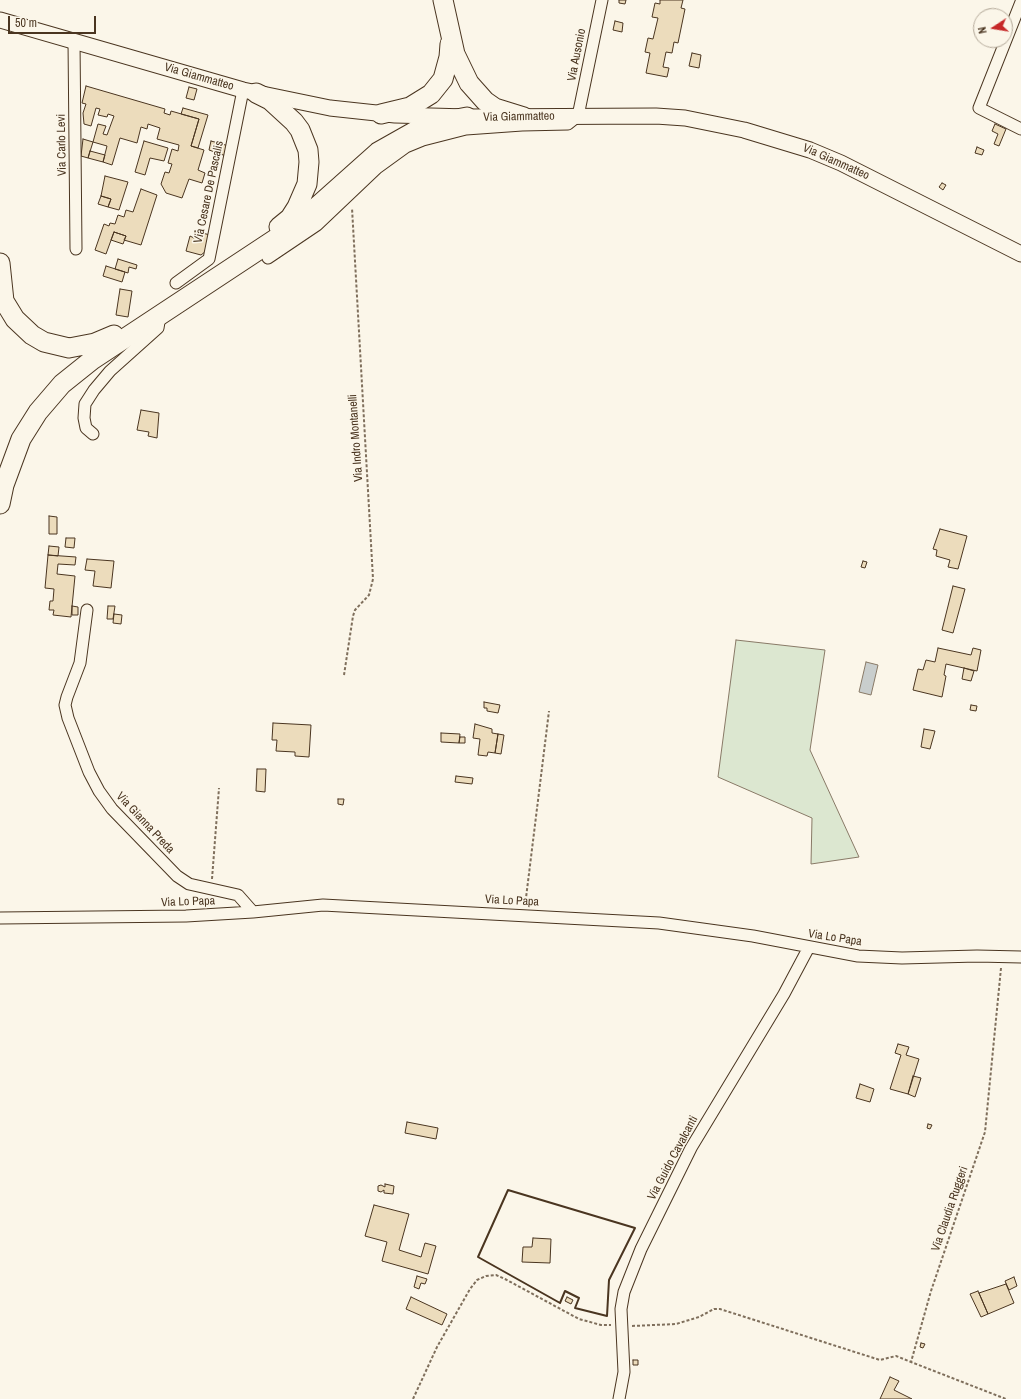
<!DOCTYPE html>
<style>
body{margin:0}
#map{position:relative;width:1021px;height:1399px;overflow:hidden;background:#fbf6e9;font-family:"Archivo Narrow",sans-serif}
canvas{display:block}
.north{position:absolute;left:973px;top:8px;width:40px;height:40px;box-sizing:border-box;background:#fbf6e9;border:1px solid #b4a999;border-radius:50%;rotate:258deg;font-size:11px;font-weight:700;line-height:16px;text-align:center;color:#4a3520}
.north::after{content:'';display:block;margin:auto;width:14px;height:18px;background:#c62828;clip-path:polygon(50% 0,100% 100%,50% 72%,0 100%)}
.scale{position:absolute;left:8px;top:16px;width:88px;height:18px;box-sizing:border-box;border:2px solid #4a3520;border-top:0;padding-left:5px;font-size:12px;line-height:14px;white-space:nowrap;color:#4a3520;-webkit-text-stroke:3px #fbf6e9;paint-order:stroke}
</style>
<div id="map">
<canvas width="1021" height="1399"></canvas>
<div class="north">N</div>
<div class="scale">50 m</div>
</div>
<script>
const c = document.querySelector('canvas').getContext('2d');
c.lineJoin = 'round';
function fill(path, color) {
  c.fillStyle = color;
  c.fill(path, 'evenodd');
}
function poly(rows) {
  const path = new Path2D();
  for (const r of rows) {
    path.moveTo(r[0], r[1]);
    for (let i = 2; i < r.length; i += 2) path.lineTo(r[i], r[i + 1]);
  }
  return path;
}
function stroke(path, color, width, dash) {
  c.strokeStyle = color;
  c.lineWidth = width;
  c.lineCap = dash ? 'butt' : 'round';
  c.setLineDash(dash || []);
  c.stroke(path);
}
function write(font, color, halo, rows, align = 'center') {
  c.font = font + ' "Archivo Narrow",sans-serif';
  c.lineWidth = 3;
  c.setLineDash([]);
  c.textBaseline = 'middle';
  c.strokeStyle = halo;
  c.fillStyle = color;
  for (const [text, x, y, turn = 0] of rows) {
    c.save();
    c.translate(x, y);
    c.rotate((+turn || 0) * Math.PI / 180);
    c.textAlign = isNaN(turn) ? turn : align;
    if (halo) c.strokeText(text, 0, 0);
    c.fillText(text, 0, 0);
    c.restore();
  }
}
const green = poly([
 [736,640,825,650,810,750,859,857,811,864,812,818,718,777,736,640]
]);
fill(green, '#dce7d0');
stroke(green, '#887966', 1);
const water = poly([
 [866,662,878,665,871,695,859,692,866,662]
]);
fill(water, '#c9cecd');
stroke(water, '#887966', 1);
const building = poly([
 [619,0,626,0,625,4,619,3,619,0],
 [660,0,683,0,681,8,685,9,678,43,674,42,672,53,666,52,663,67,669,68,667,77,646,73,650,53,645,52,648,38,653,39,658,18,652,17,655,3,660,4,660,0],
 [615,21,623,23,622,32,613,30,615,21],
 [692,53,701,55,699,68,689,66,692,53],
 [86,86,165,109,164,113,170,115,171,111,199,119,191,146,204,150,198,170,205,173,202,183,189,179,182,198,166,193,161,184,165,172,169,173,172,164,168,163,172,149,178,151,179,145,157,139,160,128,148,124,147,129,141,127,137,143,120,138,112,165,103,162,107,146,93,142,98,124,106,126,103,134,107,135,114,116,108,114,107,117,98,115,100,109,96,108,91,126,84,124,83,113,86,104,82,103,86,86],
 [189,87,197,89,194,100,186,98,189,87],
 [183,108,208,115,198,148,191,146,199,119,181,114,183,108],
 [995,124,1006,129,999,146,994,144,998,134,992,131,995,124],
 [83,139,93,142,88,158,81,156,83,139],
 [144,141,168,148,164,161,150,158,145,175,135,172,144,141],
 [211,141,229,146,226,156,209,150,211,141],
 [977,147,984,150,982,155,975,153,977,147],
 [90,151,105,155,103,162,88,158,90,151],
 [105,176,128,182,119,210,108,207,111,199,101,196,105,176],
 [942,183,946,185,943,190,939,187,942,183],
 [141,189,157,195,141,245,124,240,126,236,114,232,106,254,95,250,104,224,109,226,110,223,115,224,118,215,124,217,126,210,133,212,141,189],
 [101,196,111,199,108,207,98,204,101,196],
 [195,231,210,235,206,251,201,255,186,251,190,236,194,238,195,231],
 [114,232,126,236,123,244,111,240,114,232],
 [118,259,137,265,136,269,129,267,128,273,115,269,118,259],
 [106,266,125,272,122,282,103,276,106,266],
 [120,289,132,291,128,317,116,315,120,289],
 [141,410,159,413,157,438,148,436,149,432,137,430,141,410],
 [49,516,57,517,57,534,49,534,49,516],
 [940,529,967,536,958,569,948,567,950,560,936,556,937,550,933,549,940,529],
 [66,538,75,538,74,548,65,547,66,538],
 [49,546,59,547,58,556,48,555,49,546],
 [48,555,76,557,75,565,58,564,57,574,75,576,71,617,53,615,54,610,49,610,50,601,53,601,54,589,45,588,48,555],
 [87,559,114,561,111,588,93,586,95,571,85,570,87,559],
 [863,561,867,562,865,568,861,567,863,561],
 [953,586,965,589,953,633,942,630,953,586],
 [72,606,78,607,78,615,72,615,72,606],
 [108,606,115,606,113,619,107,619,108,606],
 [114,614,122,615,121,624,113,623,114,614],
 [938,648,971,655,973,648,981,650,977,671,946,664,944,675,946,676,942,697,913,690,918,669,923,670,926,660,935,662,938,648],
 [964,668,974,671,971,681,962,679,964,668],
 [484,702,500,705,498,713,487,711,487,708,484,708,484,702],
 [971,705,977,706,976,711,970,710,971,705],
 [273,723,311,725,309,757,295,756,295,752,276,751,277,740,272,740,273,723],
 [475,724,492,729,492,733,498,734,495,753,488,752,487,756,478,755,480,739,473,738,475,724],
 [924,729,935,731,930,749,921,747,924,729],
 [441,733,460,734,459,743,441,742,441,733],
 [498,734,504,735,501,754,495,753,498,734],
 [460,737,465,737,465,743,459,743,460,737],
 [257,769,266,769,265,792,256,791,257,769],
 [456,776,473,778,472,784,455,782,456,776],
 [338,799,344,799,343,805,338,804,338,799],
 [898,1044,909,1047,906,1055,919,1059,908,1094,890,1089,901,1055,895,1053,898,1044],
 [913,1076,921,1078,915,1097,908,1094,913,1076],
 [860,1084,874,1089,870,1102,856,1098,860,1084],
 [407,1122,438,1128,436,1139,405,1133,407,1122],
 [928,1124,932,1125,930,1129,927,1128,928,1124],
 [385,1184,394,1186,393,1194,384,1193,384,1190,381,1192,378,1191,378,1186,381,1185,385,1187,385,1184],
 [374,1205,409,1214,399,1250,421,1257,425,1243,436,1246,428,1274,382,1261,387,1242,365,1236,374,1205],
 [533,1238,551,1239,550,1263,522,1262,523,1247,532,1247,533,1238],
 [417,1276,427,1279,425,1284,421,1283,419,1289,414,1287,417,1276],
 [1014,1277,1017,1286,1009,1290,1005,1281,1014,1277],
 [1006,1284,1014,1303,988,1314,979,1293,1006,1284],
 [978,1291,988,1314,981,1317,970,1294,978,1291],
 [411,1297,447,1314,442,1325,406,1309,411,1297],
 [567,1297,573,1300,571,1304,565,1301,567,1297],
 [921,1343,925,1344,923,1348,920,1347,921,1343],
 [633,1360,638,1360,638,1365,633,1365,633,1360],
 [890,1377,899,1381,894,1390,912,1399,880,1399,890,1377]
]);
fill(building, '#ecdcbc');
stroke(building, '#4a3520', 1);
const street = poly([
 [1021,2,979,108,1021,129],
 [74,41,76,249],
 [268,258,317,225,377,168,406,147,423,140,466,129,522,125,568,124,578,116,602,0],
 [176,283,209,259,243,90],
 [93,434,86,428,84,418,85,404,94,390,110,371,158,328,160,316],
 [87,610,80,663,67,697,65,705,68,718,89,772,99,791,112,809,177,876,189,884,238,895,253,912],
 [0,918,186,916,253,912,323,905,659,923,753,936,858,956,902,958,977,956,1021,957],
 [619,1399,624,1372,621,1309,624,1292,641,1249,691,1148,784,994,809,947]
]);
const secondary = poly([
 [0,20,243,90,330,108,395,115,467,117,656,116,685,118,744,130,810,150,841,163,1021,254]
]);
const highway = poly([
 [443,0,455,54,469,83,485,101,495,108,524,117],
 [256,93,270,100,294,122,300,130,308,150,309,162,307,184,297,207,290,218,279,227],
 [381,114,410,107,431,94,443,79,449,57,450,44],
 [0,263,4,301,15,319,32,335,44,342,69,348,95,343,114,335],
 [0,504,4,485,21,439,38,412,62,384,92,360,295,226,378,152,417,130,446,121,467,117]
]);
stroke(street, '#4a3520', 13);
stroke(secondary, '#4a3520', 17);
stroke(highway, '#4a3520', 21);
stroke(poly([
 [344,675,353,616,355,610,369,595,373,579,352,208],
 [212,879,219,788],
 [525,906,549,711],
 [1001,968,985,1132,931,1291,911,1362,1006,1399],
 [632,1326,676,1324,699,1317,714,1309,720,1309,880,1360,896,1356,911,1362],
 [413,1399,437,1347,470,1289,477,1280,486,1276,496,1275,505,1279,579,1319,601,1325,611,1325]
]), '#7f6f5c', 2, [3, 2]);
stroke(street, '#fbf6e9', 11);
stroke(secondary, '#fbf6e9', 15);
stroke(highway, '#fbf6e9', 19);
stroke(poly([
 [508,1190,635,1228,609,1280,607,1316,575,1308,579,1298,565,1291,560,1303,478,1257,508,1190]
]), '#4a3520', 2);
write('12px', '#4a3520', '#fbf6e9', [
 ["Via Ausonio",577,55,-79],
 ["Via Giammatteo",199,77,16],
 ["Via Giammatteo",519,117,-1],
 ["Via Carlo Levi",62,145,-91],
 ["Via Giammatteo",836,162,24],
 ["Via Cesare De Pascalis",209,192,-78],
 ["Via Indro Montanelli",356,438,-94],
 ["Via Gianna Preda",145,823,47],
 ["Via Lo Papa",512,901,3],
 ["Via Lo Papa",188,902,-2],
 ["Via Lo Papa",835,938,9],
 ["Via Guido Cavalcanti",673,1158,-62],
 ["Via Claudia Ruggeri",950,1209,-71]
]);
</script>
